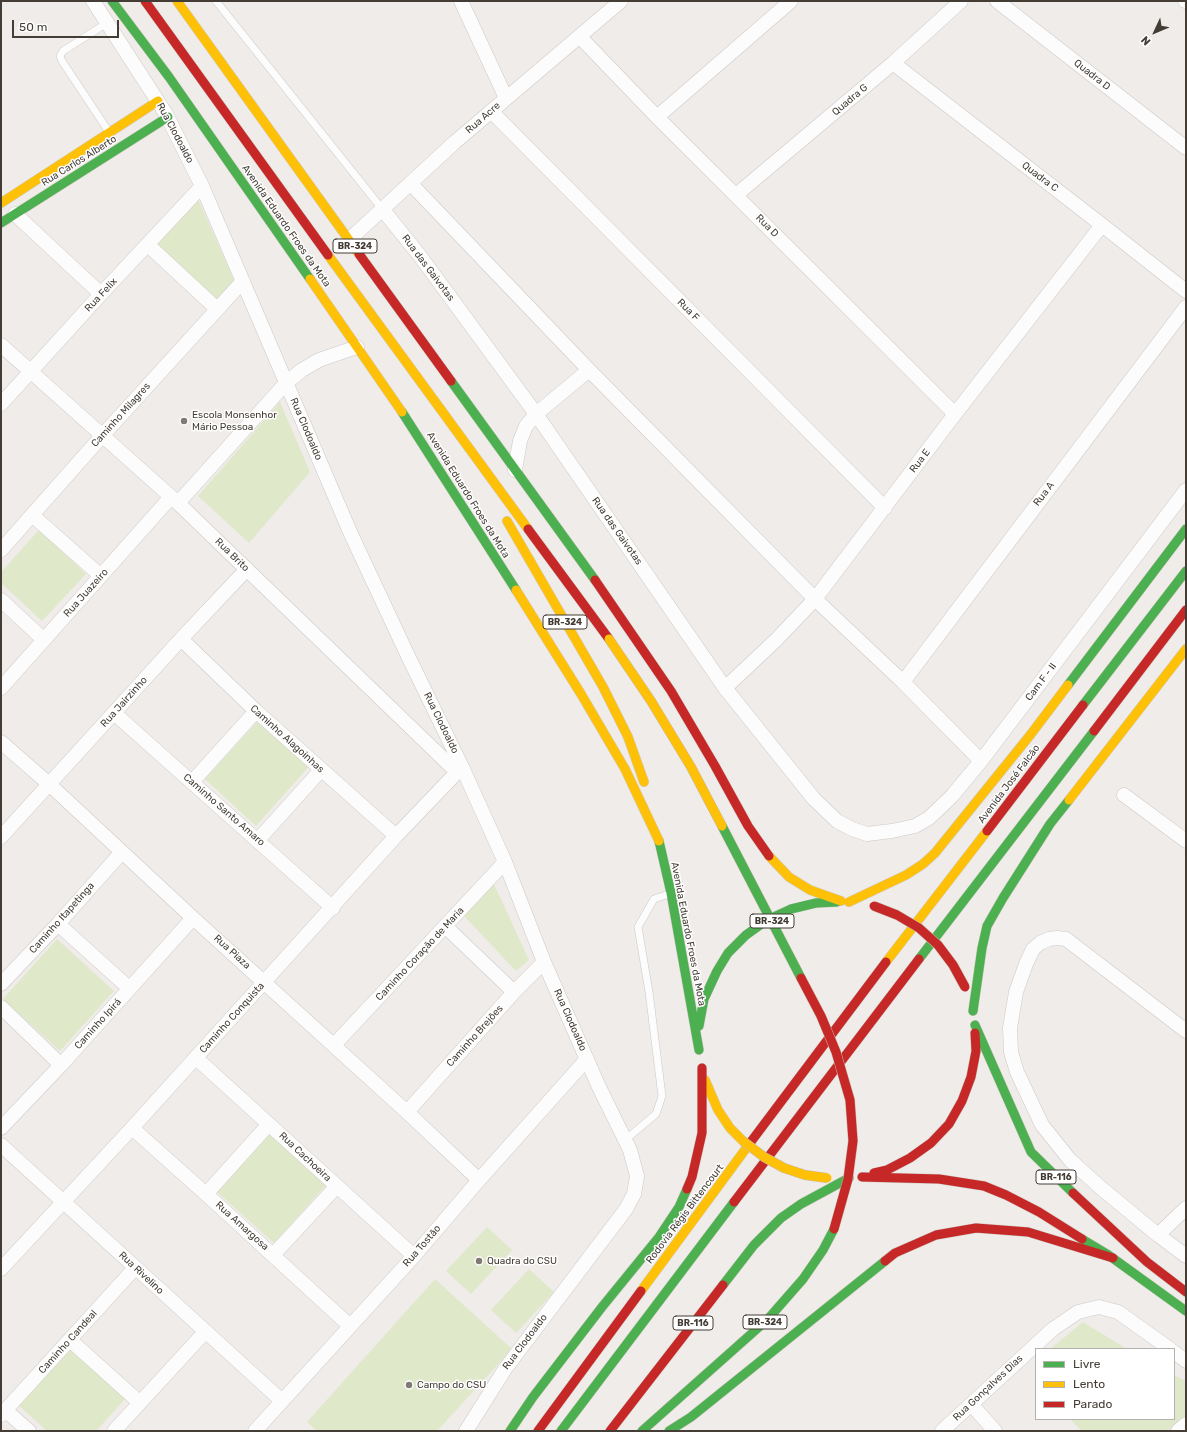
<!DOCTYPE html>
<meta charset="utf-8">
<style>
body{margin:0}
#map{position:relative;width:1187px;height:1432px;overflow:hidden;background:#efece9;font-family:Rubik,sans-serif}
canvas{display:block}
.frame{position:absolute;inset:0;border:2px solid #443d35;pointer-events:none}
.legend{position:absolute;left:1035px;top:1348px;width:140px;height:72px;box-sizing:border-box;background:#fff;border:1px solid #b4b1ae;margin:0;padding:5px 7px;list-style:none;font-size:12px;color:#443d35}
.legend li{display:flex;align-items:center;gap:8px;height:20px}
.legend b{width:20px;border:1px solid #b4b1ae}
.north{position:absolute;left:1135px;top:12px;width:40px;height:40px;-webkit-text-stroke:3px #fff;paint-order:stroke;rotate:226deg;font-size:11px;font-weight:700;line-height:16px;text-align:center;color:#443d35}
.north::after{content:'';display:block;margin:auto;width:14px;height:18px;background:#443d35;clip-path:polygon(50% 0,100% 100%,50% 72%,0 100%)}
.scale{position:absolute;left:12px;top:20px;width:107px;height:18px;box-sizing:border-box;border:2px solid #443d35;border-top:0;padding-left:5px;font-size:12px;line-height:14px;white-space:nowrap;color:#443d35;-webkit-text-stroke:3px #fff;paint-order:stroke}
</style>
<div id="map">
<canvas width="1187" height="1432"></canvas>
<div class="frame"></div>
<ul class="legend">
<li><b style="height:5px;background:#4caf50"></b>Livre</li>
<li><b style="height:5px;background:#ffc107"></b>Lento</li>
<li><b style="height:5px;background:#c62828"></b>Parado</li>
</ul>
<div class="north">N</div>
<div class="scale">50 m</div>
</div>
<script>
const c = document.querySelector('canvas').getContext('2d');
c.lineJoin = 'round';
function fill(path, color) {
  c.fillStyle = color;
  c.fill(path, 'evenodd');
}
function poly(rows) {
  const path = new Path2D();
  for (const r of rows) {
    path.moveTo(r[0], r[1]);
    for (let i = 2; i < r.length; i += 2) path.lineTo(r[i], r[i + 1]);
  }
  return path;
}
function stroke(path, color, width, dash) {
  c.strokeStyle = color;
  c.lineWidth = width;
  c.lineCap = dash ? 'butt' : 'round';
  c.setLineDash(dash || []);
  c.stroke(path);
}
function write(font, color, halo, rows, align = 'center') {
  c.font = font + ' Rubik,sans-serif';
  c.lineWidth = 3;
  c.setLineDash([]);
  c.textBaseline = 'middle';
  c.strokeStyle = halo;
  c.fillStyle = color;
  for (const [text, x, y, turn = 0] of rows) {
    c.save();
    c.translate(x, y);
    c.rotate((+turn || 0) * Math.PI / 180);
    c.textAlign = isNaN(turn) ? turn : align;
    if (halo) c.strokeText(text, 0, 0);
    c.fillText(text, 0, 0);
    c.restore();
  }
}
fill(poly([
 [197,197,235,282,215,302,157,244],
 [280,402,310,472,249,543,198,496],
 [39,530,86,574,42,621,1,583,1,572],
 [260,719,311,764,256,826,205,779],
 [493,882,529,960,516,971,464,916],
 [57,939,114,991,60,1051,3,999],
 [272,1132,328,1183,274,1243,217,1192],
 [487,1227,512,1250,471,1294,446,1271],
 [529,1269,554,1292,516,1333,491,1310],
 [435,1279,512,1349,437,1431,317,1431,307,1422],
 [1083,1322,1127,1349,1050,1349],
 [71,1344,128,1396,96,1431,47,1431,17,1404],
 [1174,1375,1186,1381,1186,1416,1168,1431,1082,1431,1070,1419,1174,1419]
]), '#e0e8ca');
const lane = poly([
 [216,1,383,210],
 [107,23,63,51,60,56,62,61,109,132],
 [625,1140,656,1114,662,1096,649,992,638,927,654,899,669,894]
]);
const street = poly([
 [93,1,166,114,202,186,350,532,408,656,462,767,505,862,544,962,599,1087,630,1150,637,1176,634,1194,626,1209,505,1369,466,1431],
 [461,1,506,98],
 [997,1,1186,148],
 [1185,1,1186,1],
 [580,37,657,117,955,414],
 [893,63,1102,225,1186,291],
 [491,111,885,508],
 [657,117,791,1],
 [411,184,589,370,815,599,903,682,981,761],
 [736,195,893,63,961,1],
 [383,210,420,256,536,414,725,688,814,799,837,821,852,829,867,834,892,831,915,826,929,818,952,796,981,761,1186,490],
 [15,214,101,294],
 [350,239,455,142,621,1],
 [148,245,217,309],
 [1,345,178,503,457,772],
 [1,404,101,294,202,186],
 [515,470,520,441,526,426,536,414,589,370],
 [178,503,286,383,302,370,319,360,357,347],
 [32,515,101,576],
 [1,550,102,436,243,281],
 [1,600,44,640],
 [181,639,256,711,396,836],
 [903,682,1186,307],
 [1,688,171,497],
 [725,688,777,639,815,599,955,414,1102,225],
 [114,713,333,908],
 [1,742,49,784,193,918,407,1112,479,1180],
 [192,782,256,711],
 [1124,795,1186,841],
 [1,837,181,639,247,569],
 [258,840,321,770],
 [58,924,129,988],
 [446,927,514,992],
 [1,984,58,924,122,852],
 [1,1007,61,1065],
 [1186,1031,1066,939,1057,938,1049,939,1040,943,1033,949,1026,964,1016,992,1010,1028,1011,1052,1017,1072,1042,1125,1070,1160,1101,1188,1158,1235,1186,1256],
 [334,1045,505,862],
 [196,1058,414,1256],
 [407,1112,514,992,544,962],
 [1,1128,61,1065,193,918],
 [132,1128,206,1194,350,1326],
 [1,1145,282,1401],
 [206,1194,269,1124],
 [1158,1235,1186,1208],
 [273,1255,337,1186],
 [1,1269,132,1128,396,836,462,767],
 [70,1340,139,1402],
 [1174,1352,1186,1361],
 [971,1404,995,1431],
 [5,1410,29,1431],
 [1,1415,135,1268],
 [114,1431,205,1332],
 [255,1431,414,1256,479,1180,587,1059],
 [942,1431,1053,1329,1078,1312,1099,1307,1118,1312,1170,1349],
 [1178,1431,1186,1424]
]);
const fast = poly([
 [112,1,169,77,310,279],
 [1,223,168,117],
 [451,381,595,580],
 [402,412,516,590],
 [1068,685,1186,529],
 [1083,705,1186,571],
 [659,841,671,893,699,1050],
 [919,959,1094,731],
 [973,1011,982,948,987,926,1003,898,1050,824,1069,800],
 [975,1025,1031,1152,1073,1193],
 [699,1026,704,999,717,971,728,953,746,935,767,920,791,909,816,903,837,902],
 [1082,1239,1107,1254,1186,1311],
 [723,1285,754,1245,781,1218,801,1204,849,1178],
 [510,1431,533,1397,602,1307,659,1237,679,1207,687,1189],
 [561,1431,734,1202],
 [642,1431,768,1319,803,1279,823,1250,834,1229],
 [669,1431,691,1417,885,1261]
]);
const slow = poly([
 [177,1,359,254],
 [1,203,158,101],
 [328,255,528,529],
 [310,279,402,412],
 [507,521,603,687,628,737,644,782],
 [516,590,581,694,625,769,659,841],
 [1069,800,1186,649],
 [769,856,789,877,810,890,841,901],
 [849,902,906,875,923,864,935,853,1031,734,1068,685],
 [886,962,987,831],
 [705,1080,718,1110,730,1128,743,1141],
 [641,1291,750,1143]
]);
const jam = poly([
 [145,1,328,255],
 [359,254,451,381],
 [528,529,609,639],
 [595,580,671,691,715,766,748,826,769,856],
 [1094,731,1186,610],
 [987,831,1083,705],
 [750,1143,886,962],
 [874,1173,887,1170,910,1158,931,1143,949,1124,962,1101,971,1077,976,1051,975,1033],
 [862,1177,939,1179,984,1186,1006,1195,1039,1212,1082,1239],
 [687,1189,692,1177,702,1133,702,1068],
 [1073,1193,1147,1262,1186,1292],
 [734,1202,919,959],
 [885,1261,895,1253,936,1235,976,1228,1028,1232,1113,1258],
 [538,1431,641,1291],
 [610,1431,723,1285]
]);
stroke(lane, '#ccc8c5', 8);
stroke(street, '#ccc8c5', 15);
stroke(fast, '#cec8c0', 10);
stroke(slow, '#cec8c0', 10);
stroke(jam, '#cec8c0', 10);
stroke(lane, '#fdfcfc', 7);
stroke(street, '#fdfcfc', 14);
stroke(fast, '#4caf50', 9);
stroke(slow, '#ffc107', 9);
stroke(jam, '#c62828', 9);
const fastBridge = poly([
 [722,826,801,978]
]);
const slowBridge = poly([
 [609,639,651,701,691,767,722,826],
 [743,1141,764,1157,784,1168,805,1175,827,1178]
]);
const jamBridge = poly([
 [874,906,897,915,919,928,938,945,953,965,965,987],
 [801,978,821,1016,836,1052,850,1100,853,1141,848,1179,834,1229]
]);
stroke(fastBridge, '#c6b6a5', 10, []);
stroke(slowBridge, '#c6b6a5', 10, []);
stroke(jamBridge, '#c6b6a5', 10, []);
stroke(fastBridge, '#4caf50', 9);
stroke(slowBridge, '#ffc107', 9);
stroke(jamBridge, '#c62828', 9);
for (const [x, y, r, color] of [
 [184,421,4,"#807a74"],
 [479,1261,4,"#807a74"],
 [409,1385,4,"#807a74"]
]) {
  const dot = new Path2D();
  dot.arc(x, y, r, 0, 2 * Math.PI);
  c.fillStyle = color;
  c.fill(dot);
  stroke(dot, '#fff', 1.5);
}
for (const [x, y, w] of [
 [355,246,44],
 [565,622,44],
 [772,921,44],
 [1056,1177,40],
 [765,1322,44],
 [693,1323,40]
]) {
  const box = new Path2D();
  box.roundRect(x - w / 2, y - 7, w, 14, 3);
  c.fillStyle = '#fff';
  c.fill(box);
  stroke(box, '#443d35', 1);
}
write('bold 9px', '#443d35', null, [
 ["BR-324",355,246],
 ["BR-324",565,622],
 ["BR-324",772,921],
 ["BR-116",1056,1177],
 ["BR-324",765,1322],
 ["BR-116",693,1323]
]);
write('10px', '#443d35', '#fff', [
 ["Quadra D",1092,75,38],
 ["Quadra G",850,100,-40],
 ["Rua Acre",483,118,-41],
 ["Rua Clodoaldo",175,133,62],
 ["Rua Carlos Alberto",79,161,-32],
 ["Quadra C",1040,177,37],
 ["Avenida Eduardo Froes da Mota",286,226,55],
 ["Rua D",767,226,45],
 ["Rua das Gaivotas",428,268,53],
 ["Rua Felix",101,295,-47],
 ["Rua F",688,310,45],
 ["Caminho Milagres",121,415,-48],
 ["Rua Clodoaldo",306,429,67],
 ["Rua E",920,461,-53],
 ["Rua A",1044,494,-53],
 ["Avenida Eduardo Froes da Mota",468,495,58],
 ["Rua das Gaivotas",617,531,55],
 ["Rua Brito",232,555,44],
 ["Rua Juazeiro",86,593,-48],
 ["Cam F - II",1041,682,-53],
 ["Rua Jairzinho",124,702,-48],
 ["Rua Clodoaldo",441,723,64],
 ["Caminho Alagoinhas",287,739,42],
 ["Avenida José Falcão",1009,784,-53],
 ["Caminho Santo Amaro",224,810,41],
 ["Caminho Itapetinga",62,918,-48],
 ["Avenida Eduardo Froes da Mota",688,934,79],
 ["Rua Piaza",232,952,42],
 ["Caminho Coração de Maria",420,954,-47],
 ["Caminho Conquista",232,1018,-48],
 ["Rua Clodoaldo",570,1020,66],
 ["Caminho Ipirá",98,1024,-48],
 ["Caminho Brejões",475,1036,-48],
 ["Rua Cachoeira",305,1157,43],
 ["Rodovia Régis Bittencourt",685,1214,-53],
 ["Rua Amargosa",242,1226,42],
 ["Rua Tostão",422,1246,-49],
 ["Rua Rivelino",141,1273,43],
 ["Caminho Candeal",68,1342,-48],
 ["Rua Clodoaldo",525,1342,-53],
 ["Rua Gonçalves Dias",988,1388,-43]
]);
write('10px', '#443d35', '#fff', [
 ["Escola Monsenhor",192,415],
 ["Mário Pessoa",192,427],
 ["Quadra do CSU",487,1261],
 ["Campo do CSU",417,1385]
], 'left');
</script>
